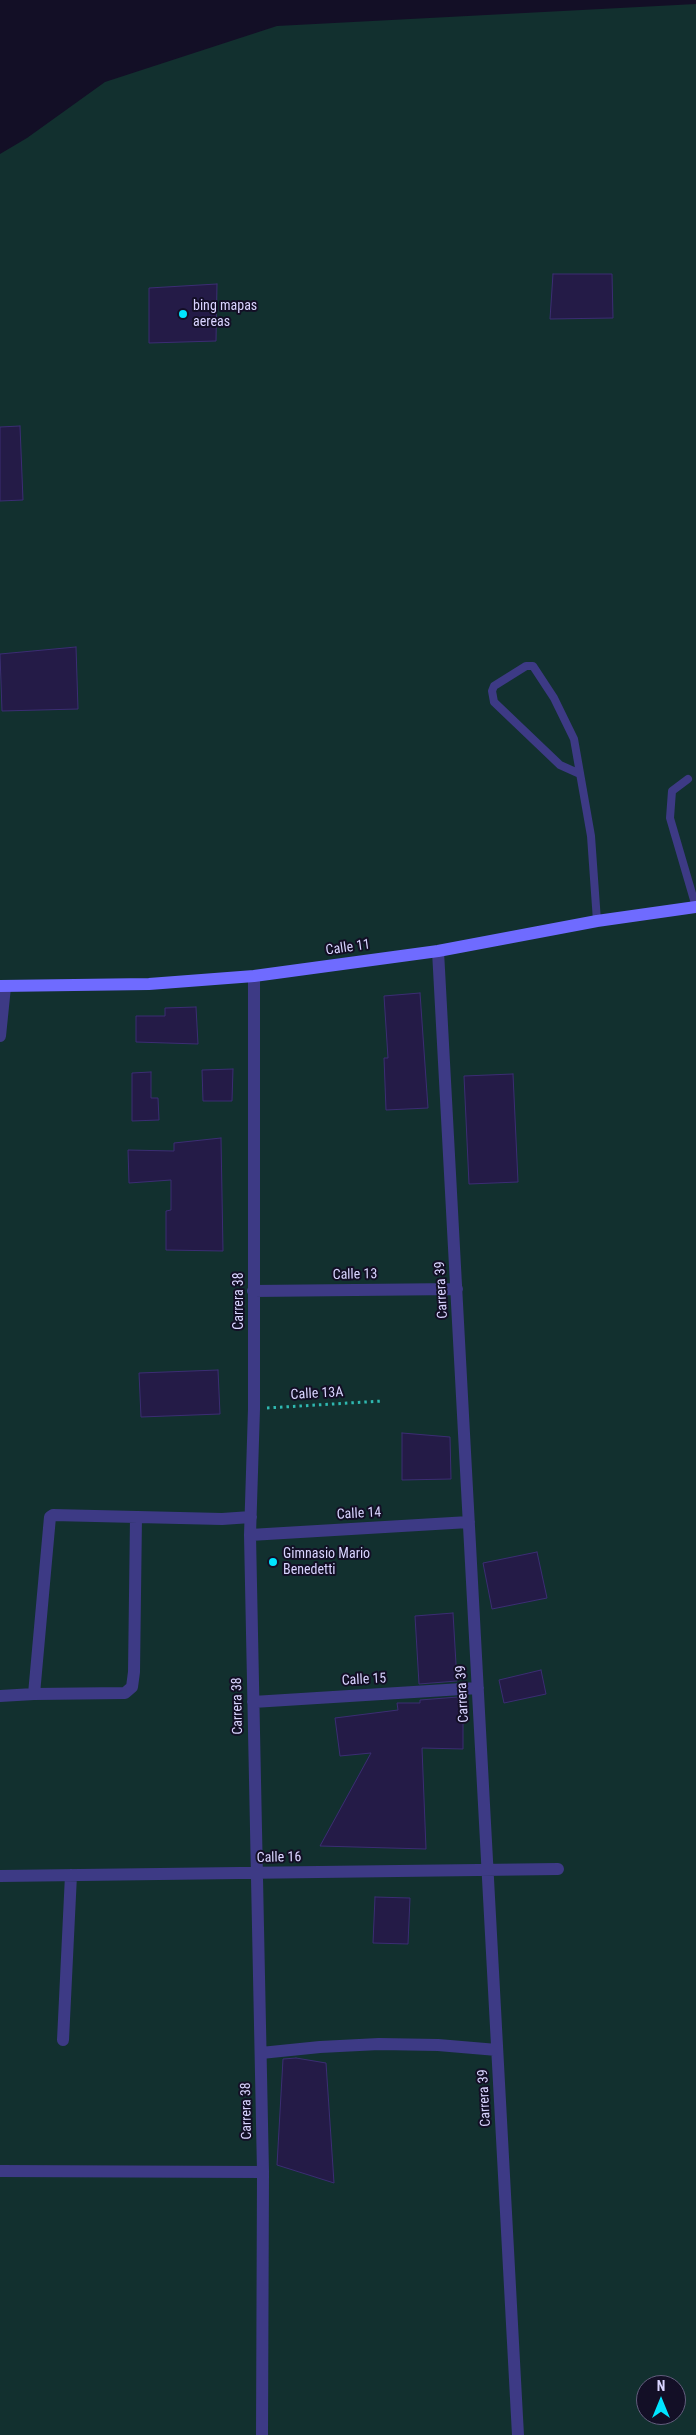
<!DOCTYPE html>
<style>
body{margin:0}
#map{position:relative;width:696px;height:2435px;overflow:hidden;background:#130f26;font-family:"Roboto Condensed",sans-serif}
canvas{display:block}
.north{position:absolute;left:636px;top:2375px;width:50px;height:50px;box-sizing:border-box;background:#130f26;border:1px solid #625e7d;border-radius:50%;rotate:0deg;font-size:14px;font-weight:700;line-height:20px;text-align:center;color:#d9d4ff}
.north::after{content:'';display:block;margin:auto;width:18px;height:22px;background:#00e5ff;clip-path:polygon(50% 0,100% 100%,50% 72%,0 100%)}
</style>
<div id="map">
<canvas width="696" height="2435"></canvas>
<div class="north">N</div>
</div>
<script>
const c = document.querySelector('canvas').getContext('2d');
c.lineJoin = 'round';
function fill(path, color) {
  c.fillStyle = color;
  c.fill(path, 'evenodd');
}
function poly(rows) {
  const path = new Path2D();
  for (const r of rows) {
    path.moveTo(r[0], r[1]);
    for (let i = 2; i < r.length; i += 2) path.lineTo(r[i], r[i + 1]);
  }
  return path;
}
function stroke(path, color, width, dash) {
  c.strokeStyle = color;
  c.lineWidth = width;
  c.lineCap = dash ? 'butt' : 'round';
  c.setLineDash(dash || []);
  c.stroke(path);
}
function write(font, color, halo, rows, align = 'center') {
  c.font = font + ' "Roboto Condensed",sans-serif';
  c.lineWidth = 4;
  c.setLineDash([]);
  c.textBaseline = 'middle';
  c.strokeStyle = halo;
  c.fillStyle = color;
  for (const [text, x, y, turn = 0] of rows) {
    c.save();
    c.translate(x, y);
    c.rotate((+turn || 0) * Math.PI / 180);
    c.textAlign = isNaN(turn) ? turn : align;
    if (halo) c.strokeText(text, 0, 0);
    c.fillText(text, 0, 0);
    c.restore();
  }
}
fill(poly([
 [696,4,696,2435,0,2435,0,154,27,138,105,82,277,26],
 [646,2385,676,2385,676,2415,646,2415]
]), '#12302f');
const building = poly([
 [553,274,612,274,613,318,550,319,553,274],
 [217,284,216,341,149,343,149,288,217,284],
 [20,426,23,500,0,501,0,427,20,426],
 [76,647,78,709,2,711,0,654,76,647],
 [420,993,428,1108,386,1110,384,1058,388,1058,384,996,420,993],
 [196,1007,198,1044,136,1042,136,1016,165,1016,165,1008,196,1007],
 [233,1069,232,1101,203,1101,202,1070,233,1069],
 [151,1072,151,1098,158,1098,159,1120,132,1121,132,1073,151,1072],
 [513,1074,518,1182,469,1184,464,1076,513,1074],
 [221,1138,223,1251,166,1250,166,1211,171,1210,171,1180,129,1183,128,1150,174,1151,174,1143,221,1138],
 [218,1370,220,1414,141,1417,139,1373,218,1370],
 [402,1433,450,1437,451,1479,402,1480,402,1433],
 [537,1552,547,1598,492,1609,483,1563,537,1552],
 [453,1613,457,1681,419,1684,415,1616,453,1613],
 [541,1670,546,1694,504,1703,499,1680,541,1670],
 [458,1697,458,1703,463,1702,463,1749,422,1748,426,1849,320,1846,371,1753,340,1756,335,1718,398,1710,397,1703,420,1703,420,1700,458,1697],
 [375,1897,410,1898,408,1944,373,1943,375,1897],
 [296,2058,326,2063,334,2183,277,2165,283,2059,296,2058]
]);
fill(building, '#241b47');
stroke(building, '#3b2d73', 1);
stroke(poly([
 [267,1408,382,1401]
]), '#2fb8b0', 3, [2.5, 4]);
stroke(poly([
 [580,774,560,765,494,702,492,691,494,686,526,666,533,666,554,698,574,739,591,836,597,921],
 [688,779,672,791,670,818,696,907]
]), '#3d3a85', 8);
stroke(poly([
 [438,951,518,2435],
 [254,976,254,1409,250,1535,263,2172,262,2435],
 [0,1036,5,987],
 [253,1291,457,1289],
 [250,1535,469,1522],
 [34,1694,50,1517,53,1515,222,1519,251,1517],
 [0,1696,34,1694,125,1693,132,1687,134,1672,136,1517],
 [253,1702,478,1688],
 [0,1876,558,1869],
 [63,2040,71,1875],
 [261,2053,320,2047,379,2044,438,2045,497,2050],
 [0,2171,263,2172]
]), '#3d3a85', 12);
stroke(poly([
 [0,986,149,984,254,976,438,951,597,921,696,907]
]), '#6f6bff', 12);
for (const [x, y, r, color] of [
 [183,314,5,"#00e5ff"],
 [273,1562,5,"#00e5ff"]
]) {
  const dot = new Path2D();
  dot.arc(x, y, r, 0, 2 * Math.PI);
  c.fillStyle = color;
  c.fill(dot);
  stroke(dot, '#130f26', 2);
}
write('14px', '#d9d4ff', '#130f26', [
 ["bing mapas",193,306],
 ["aereas",193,322],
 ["Gimnasio Mario",283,1554],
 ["Benedetti",283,1570]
], 'left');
write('14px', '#d9d4ff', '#130f26', [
 ["Calle 11",348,948,-8],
 ["Calle 13",355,1275,-1],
 ["Carrera 39",442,1290,-93],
 ["Carrera 38",239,1301,-90],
 ["Calle 13A",317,1394,-3],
 ["Calle 14",359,1514,-3],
 ["Calle 15",364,1680,-3],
 ["Carrera 39",463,1694,-93],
 ["Carrera 38",238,1706,-91],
 ["Calle 16",279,1858,-1],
 ["Carrera 39",485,2098,-93],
 ["Carrera 38",247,2111,-91]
]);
</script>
